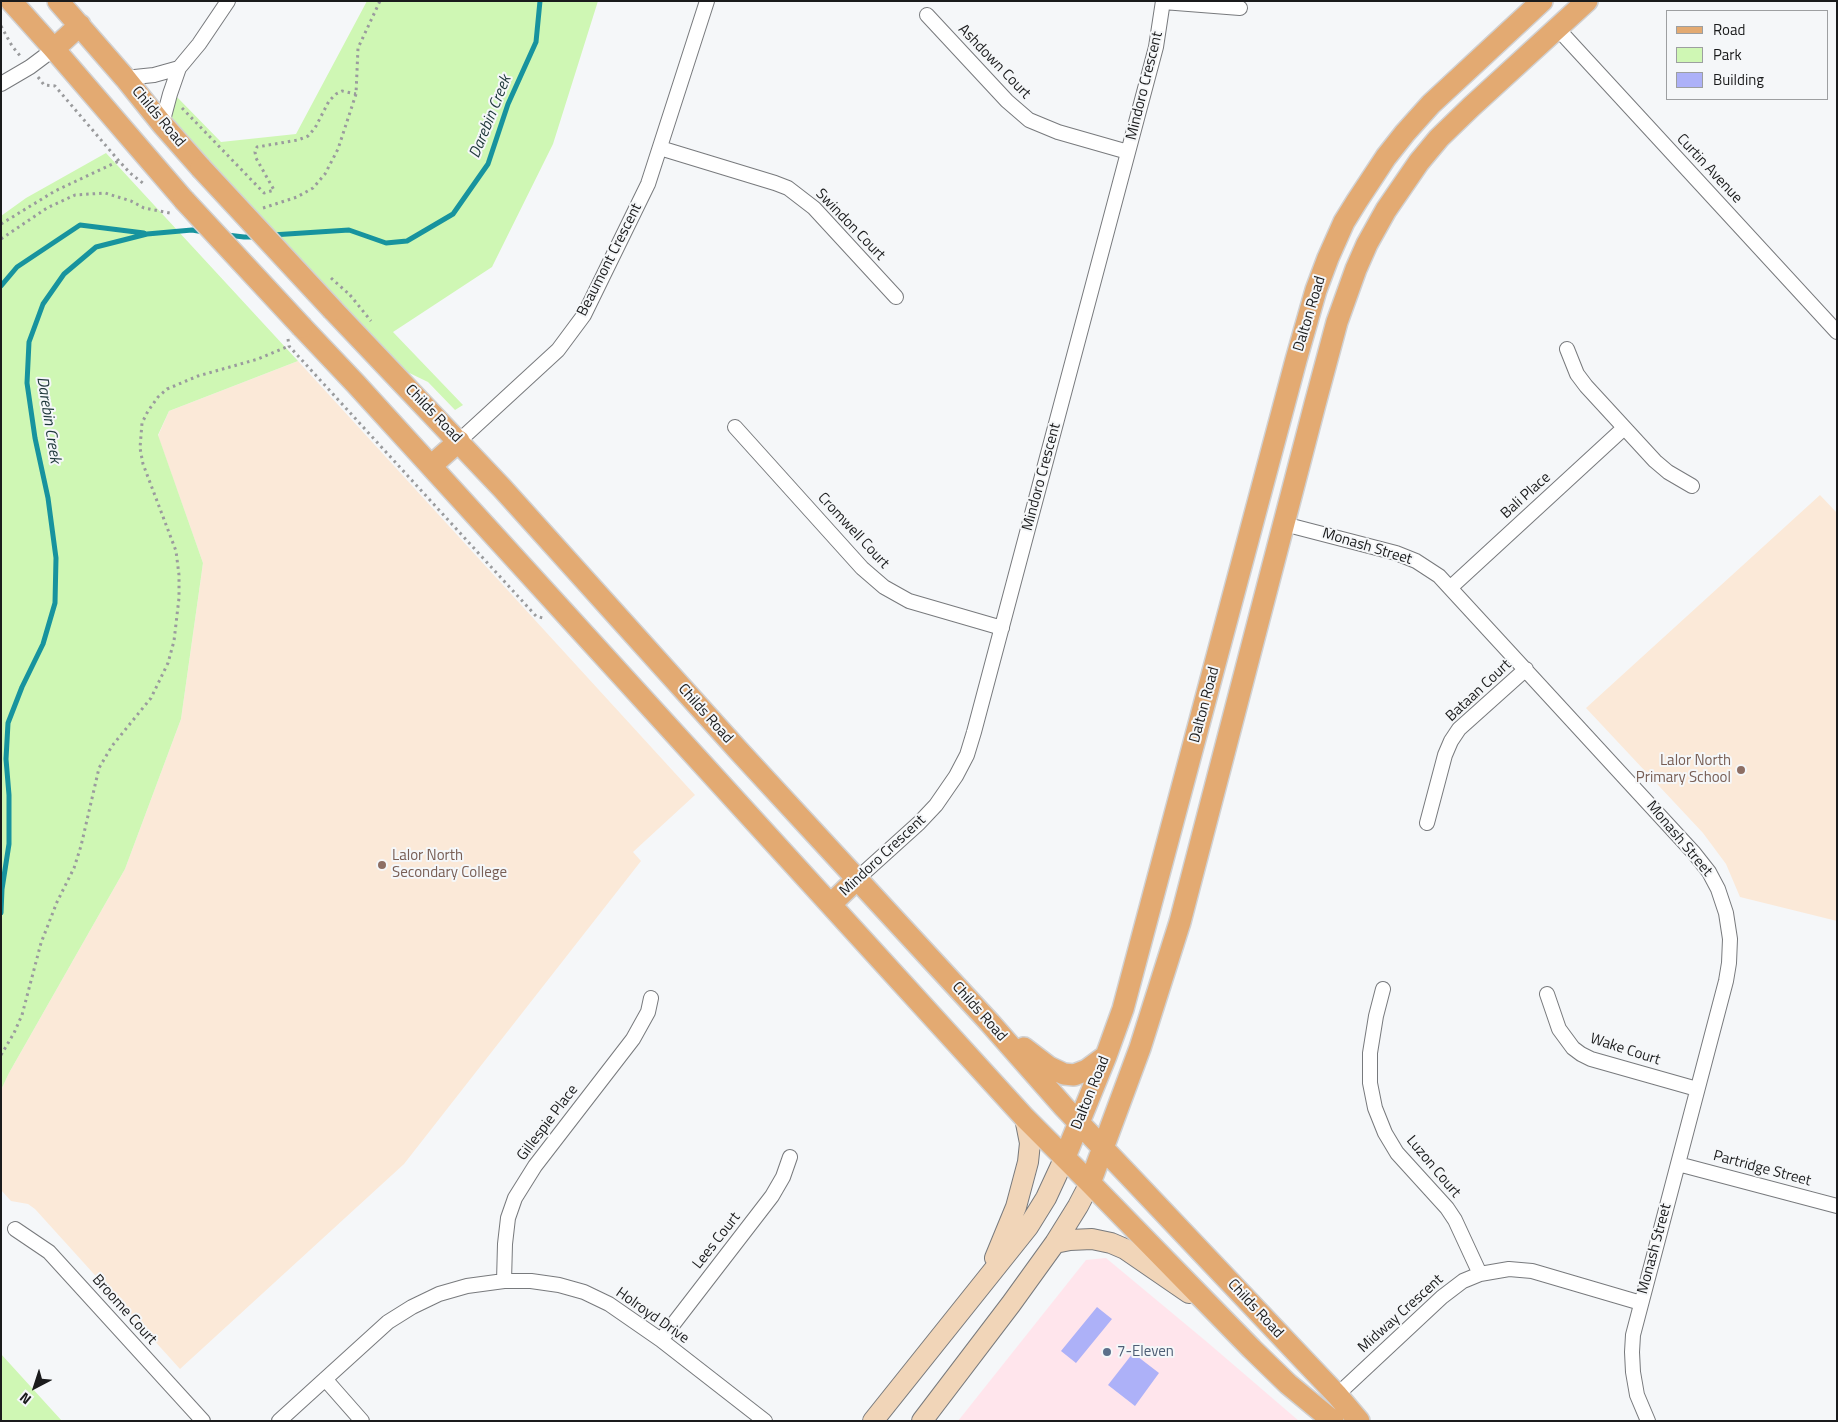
<!DOCTYPE html>
<style>
body{margin:0}
#map{position:relative;width:1838px;height:1422px;overflow:hidden;background:#f5f7f9;font-family:"Titillium Web",sans-serif}
canvas{display:block}
.frame{position:absolute;inset:0;border:2px solid #1a1b1c;pointer-events:none}
.legend{position:absolute;left:1666px;top:10px;width:162px;height:90px;box-sizing:border-box;background:#f5f7f9;border:1px solid #9d9fa1;margin:0;padding:6px 9px;list-style:none;font-size:15px;color:#1a1b1c}
.legend li{display:flex;align-items:center;gap:10px;height:25px}
.legend b{width:25px;border:1px solid #9d9fa1}
.north{position:absolute;left:10px;top:1362px;width:50px;height:50px;-webkit-text-stroke:4px #f5f7f9;paint-order:stroke;rotate:220deg;font-size:14px;font-weight:700;line-height:20px;text-align:center;color:#1a1b1c}
.north::after{content:'';display:block;margin:auto;width:18px;height:22px;background:#1a1b1c;clip-path:polygon(50% 0,100% 100%,50% 72%,0 100%)}
</style>
<div id="map">
<canvas width="1838" height="1422"></canvas>
<div class="frame"></div>
<ul class="legend">
<li><b style="height:6px;background:#e3aa72"></b>Road</li>
<li><b style="height:14px;background:#cff7b4"></b>Park</li>
<li><b style="height:14px;background:#adb1f8"></b>Building</li>
</ul>
<div class="north">N</div>
</div>
<script>
const c = document.querySelector('canvas').getContext('2d');
c.lineJoin = 'round';
function fill(path, color) {
  c.fillStyle = color;
  c.fill(path, 'evenodd');
}
function poly(rows) {
  const path = new Path2D();
  for (const r of rows) {
    path.moveTo(r[0], r[1]);
    for (let i = 2; i < r.length; i += 2) path.lineTo(r[i], r[i + 1]);
  }
  return path;
}
function stroke(path, color, width, dash) {
  c.strokeStyle = color;
  c.lineWidth = width;
  c.lineCap = dash ? 'butt' : 'round';
  c.setLineDash(dash || []);
  c.stroke(path);
}
function write(font, color, halo, rows, align = 'center') {
  c.font = font + ' "Titillium Web",sans-serif';
  c.lineWidth = 4;
  c.setLineDash([]);
  c.textBaseline = 'middle';
  c.strokeStyle = halo;
  c.fillStyle = color;
  for (const [text, x, y, turn = 0] of rows) {
    c.save();
    c.translate(x, y);
    c.rotate((+turn || 0) * Math.PI / 180);
    c.textAlign = isNaN(turn) ? turn : align;
    if (halo) c.strokeText(text, 0, 0);
    c.fillText(text, 0, 0);
    c.restore();
  }
}
fill(poly([
 [1106,1258,1207,1342,1299,1421,958,1421,1086,1260]
]), '#ffe5ec');
fill(poly([
 [298,361,695,795,633,852,641,861,404,1164,180,1369,35,1209,28,1204,11,1201,1,1190,1,1090,9,1073,125,869,181,719,203,563,158,436,169,411],
 [1820,495,1837,513,1837,921,1740,897,1726,864,1703,833,1586,708]
]), '#fbe9d8');
fill(poly([
 [367,1,598,1,553,144,492,267,393,332,463,405,455,410,428,382,401,369,174,123,170,114,175,95,221,142,296,134],
 [106,153,298,361,169,411,158,435,203,563,181,719,125,869,9,1073,1,1090,1,216,26,198],
 [1,1354,62,1421,1,1421]
]), '#cff7b4');
stroke(poly([
 [227,235,244,237,256,237],
 [272,235,349,230,386,243,407,241,453,214,488,164,508,104,536,42,540,1],
 [1,286,17,267,80,225,144,233],
 [1,913,2,889,9,844,9,795,6,759,8,723,22,687,43,644,55,603,56,558,48,498,35,438,27,383,29,342,43,304,64,274,96,247,147,234,192,230,204,232]
]), '#17939e', 5);
fill(poly([
 [1097,1307,1112,1319,1076,1363,1061,1351],
 [1133,1353,1159,1373,1135,1406,1108,1385]
]), '#adb1f8');
const minor = poly([
 [1163,2,1240,8],
 [927,15,1007,101,1029,120,1058,132,1128,152],
 [1557,28,1837,332],
 [125,78,154,75,179,68],
 [1,84,30,67,54,49],
 [162,124,170,94,179,68,199,44,228,1],
 [660,148,775,183,788,188,814,208,896,297],
 [1567,349,1577,374,1586,386,1655,461,1668,472,1692,486],
 [735,427,862,568,884,587,909,601,1002,628],
 [459,441,558,350,584,315,648,184,707,1],
 [1284,524,1396,553,1416,561,1439,576,1694,853,1709,872,1718,889,1726,913,1730,939,1729,963,1726,981,1633,1335,1632,1352,1633,1372,1637,1395,1648,1421],
 [1450,588,1624,428],
 [1427,823,1445,755,1451,741,1459,729,1526,669],
 [857,879,919,823,936,805,956,776,967,755,974,732,1156,47,1163,1],
 [1383,989,1376,1016,1370,1053,1370,1083,1375,1108,1385,1133,1397,1153,1447,1208,1455,1220,1480,1274],
 [1547,994,1559,1029,1573,1048,1581,1054,1591,1059,1697,1089],
 [1678,1164,1837,1206],
 [15,1229,49,1252,203,1421],
 [504,1281,505,1244,508,1218,515,1198,535,1166,633,1039,648,1012,651,998],
 [661,1340,772,1196,783,1177,790,1157],
 [325,1379,362,1421],
 [1337,1395,1442,1297,1463,1281,1480,1274,1509,1269,1532,1271,1641,1303],
 [279,1421,388,1322,412,1307,439,1294,467,1286,504,1281,531,1281,559,1285,584,1292,609,1304,661,1340,765,1421]
]);
const secondary = poly([
 [1055,1243,1070,1240,1092,1239,1111,1243,1125,1249,1189,1293],
 [995,1258,1016,1207,1028,1162,1030,1143,1025,1118],
 [873,1421,1028,1227,1046,1198,1065,1157],
 [922,1421,1011,1304,1055,1243,1078,1206,1090,1183]
]);
const primary = poly([
 [11,1,54,49,184,200],
 [58,1,125,78,162,124,201,168],
 [54,49,80,25],
 [333,310,502,488,738,750,990,1023,1064,1107,1337,1395,1359,1421],
 [302,327,356,384,1025,1118,1090,1183,1252,1349,1288,1384,1333,1421],
 [431,466,459,441],
 [831,904,857,879],
 [1024,1048,1049,1067,1064,1074,1074,1075,1087,1070,1106,1056],
 [1065,1157,1106,1056,1123,1009,1296,360,1316,290,1328,258,1344,222,1357,201,1386,157,1405,133,1431,104,1542,1],
 [1090,1183,1140,1048,1180,922,1315,404,1337,322,1356,269,1367,244,1386,210,1419,162,1439,138,1471,107,1587,1]
]);
stroke(minor, '#787a7d', 16);
stroke(secondary, '#787a7d', 22);
stroke(primary, '#d1d1d2', 24);
stroke(poly([
 [1,26,12,46,21,57],
 [38,77,44,85,55,86,119,161,130,173,144,184],
 [182,108,264,193,274,190,256,158,255,152,257,147,298,140,308,136,315,128,329,101,336,94,342,91,356,94],
 [263,208,297,197,313,188,325,174,338,149,356,94,358,48,380,1],
 [1,224,55,191,119,161],
 [1,239,47,208,75,195,105,193,131,201,144,208,170,213],
 [350,295,371,321],
 [288,339,289,346,536,616,546,619],
 [1,1055,14,1033,22,1015,41,943,57,902,74,868,81,846,99,768,112,746,151,698,168,663,174,641,179,598,179,575,176,551,143,464,140,448,142,423,148,411,158,397,167,389,198,376,258,359,289,346]
]), '#9a9b9d', 3, [2.5, 4]);
stroke(minor, '#fff', 14);
stroke(secondary, '#f1d5b8', 20);
stroke(primary, '#e3aa72', 21);
const primaryBridge = poly([
 [201,168,333,310],
 [184,200,302,327]
]);
stroke(primaryBridge, '#d1d1d2', 24, []);
stroke(poly([
 [331,278,350,295]
]), '#9a9b9d', 3, [2.5, 4]);
stroke(primaryBridge, '#e3aa72', 21);
for (const [x, y, r, color] of [
 [1741,770,5,"#8d6e63"],
 [382,865,5,"#8d6e63"],
 [1107,1352,5,"#5c6f8a"]
]) {
  const dot = new Path2D();
  dot.arc(x, y, r, 0, 2 * Math.PI);
  c.fillStyle = color;
  c.fill(dot);
  stroke(dot, '#f5f7f9', 2);
}
write('15px', '#1a1b1c', '#f5f7f9', [
 ["Ashdown Court",994,62,46],
 ["Mindoro Crescent",1145,86,-76],
 ["Childs Road",158,117,50],
 ["Curtin Avenue",1709,169,47],
 ["Swindon Court",850,225,46],
 ["Beaumont Crescent",610,260,-63],
 ["Dalton Road",1310,314,-73],
 ["Childs Road",433,414,46],
 ["Mindoro Crescent",1042,477,-75],
 ["Bali Place",1526,496,-42],
 ["Cromwell Court",853,531,47],
 ["Monash Street",1367,547,17],
 ["Bataan Court",1479,691,-43],
 ["Dalton Road",1205,705,-75],
 ["Childs Road",705,714,48],
 ["Monash Street",1679,839,50],
 ["Mindoro Crescent",883,856,-43],
 ["Childs Road",979,1012,48],
 ["Wake Court",1625,1050,18],
 ["Dalton Road",1091,1093,-68],
 ["Gillespie Place",548,1123,-53],
 ["Luzon Court",1433,1167,50],
 ["Partridge Street",1762,1169,15],
 ["Lees Court",717,1241,-52],
 ["Monash Street",1655,1249,-75],
 ["Childs Road",1255,1309,47],
 ["Broome Court",124,1310,48],
 ["Midway Crescent",1401,1314,-42],
 ["Holroyd Drive",652,1316,35]
]);
write('15px', '#785e54', '#f5f7f9', [
 ["Lalor North",1731,761],
 ["Primary School",1731,778],
 ["Lalor North",392,856,"left"],
 ["Secondary College",392,873,"left"]
], 'right');
write('15px', '#4e5e75', '#f5f7f9', [
 ["7-Eleven",1117,1352]
], 'left');
write('italic 16px', '#1f383b', '#f5f7f9', [
 ["Darebin Creek",491,117,-68],
 ["Darebin Creek",48,420,81]
]);
</script>
